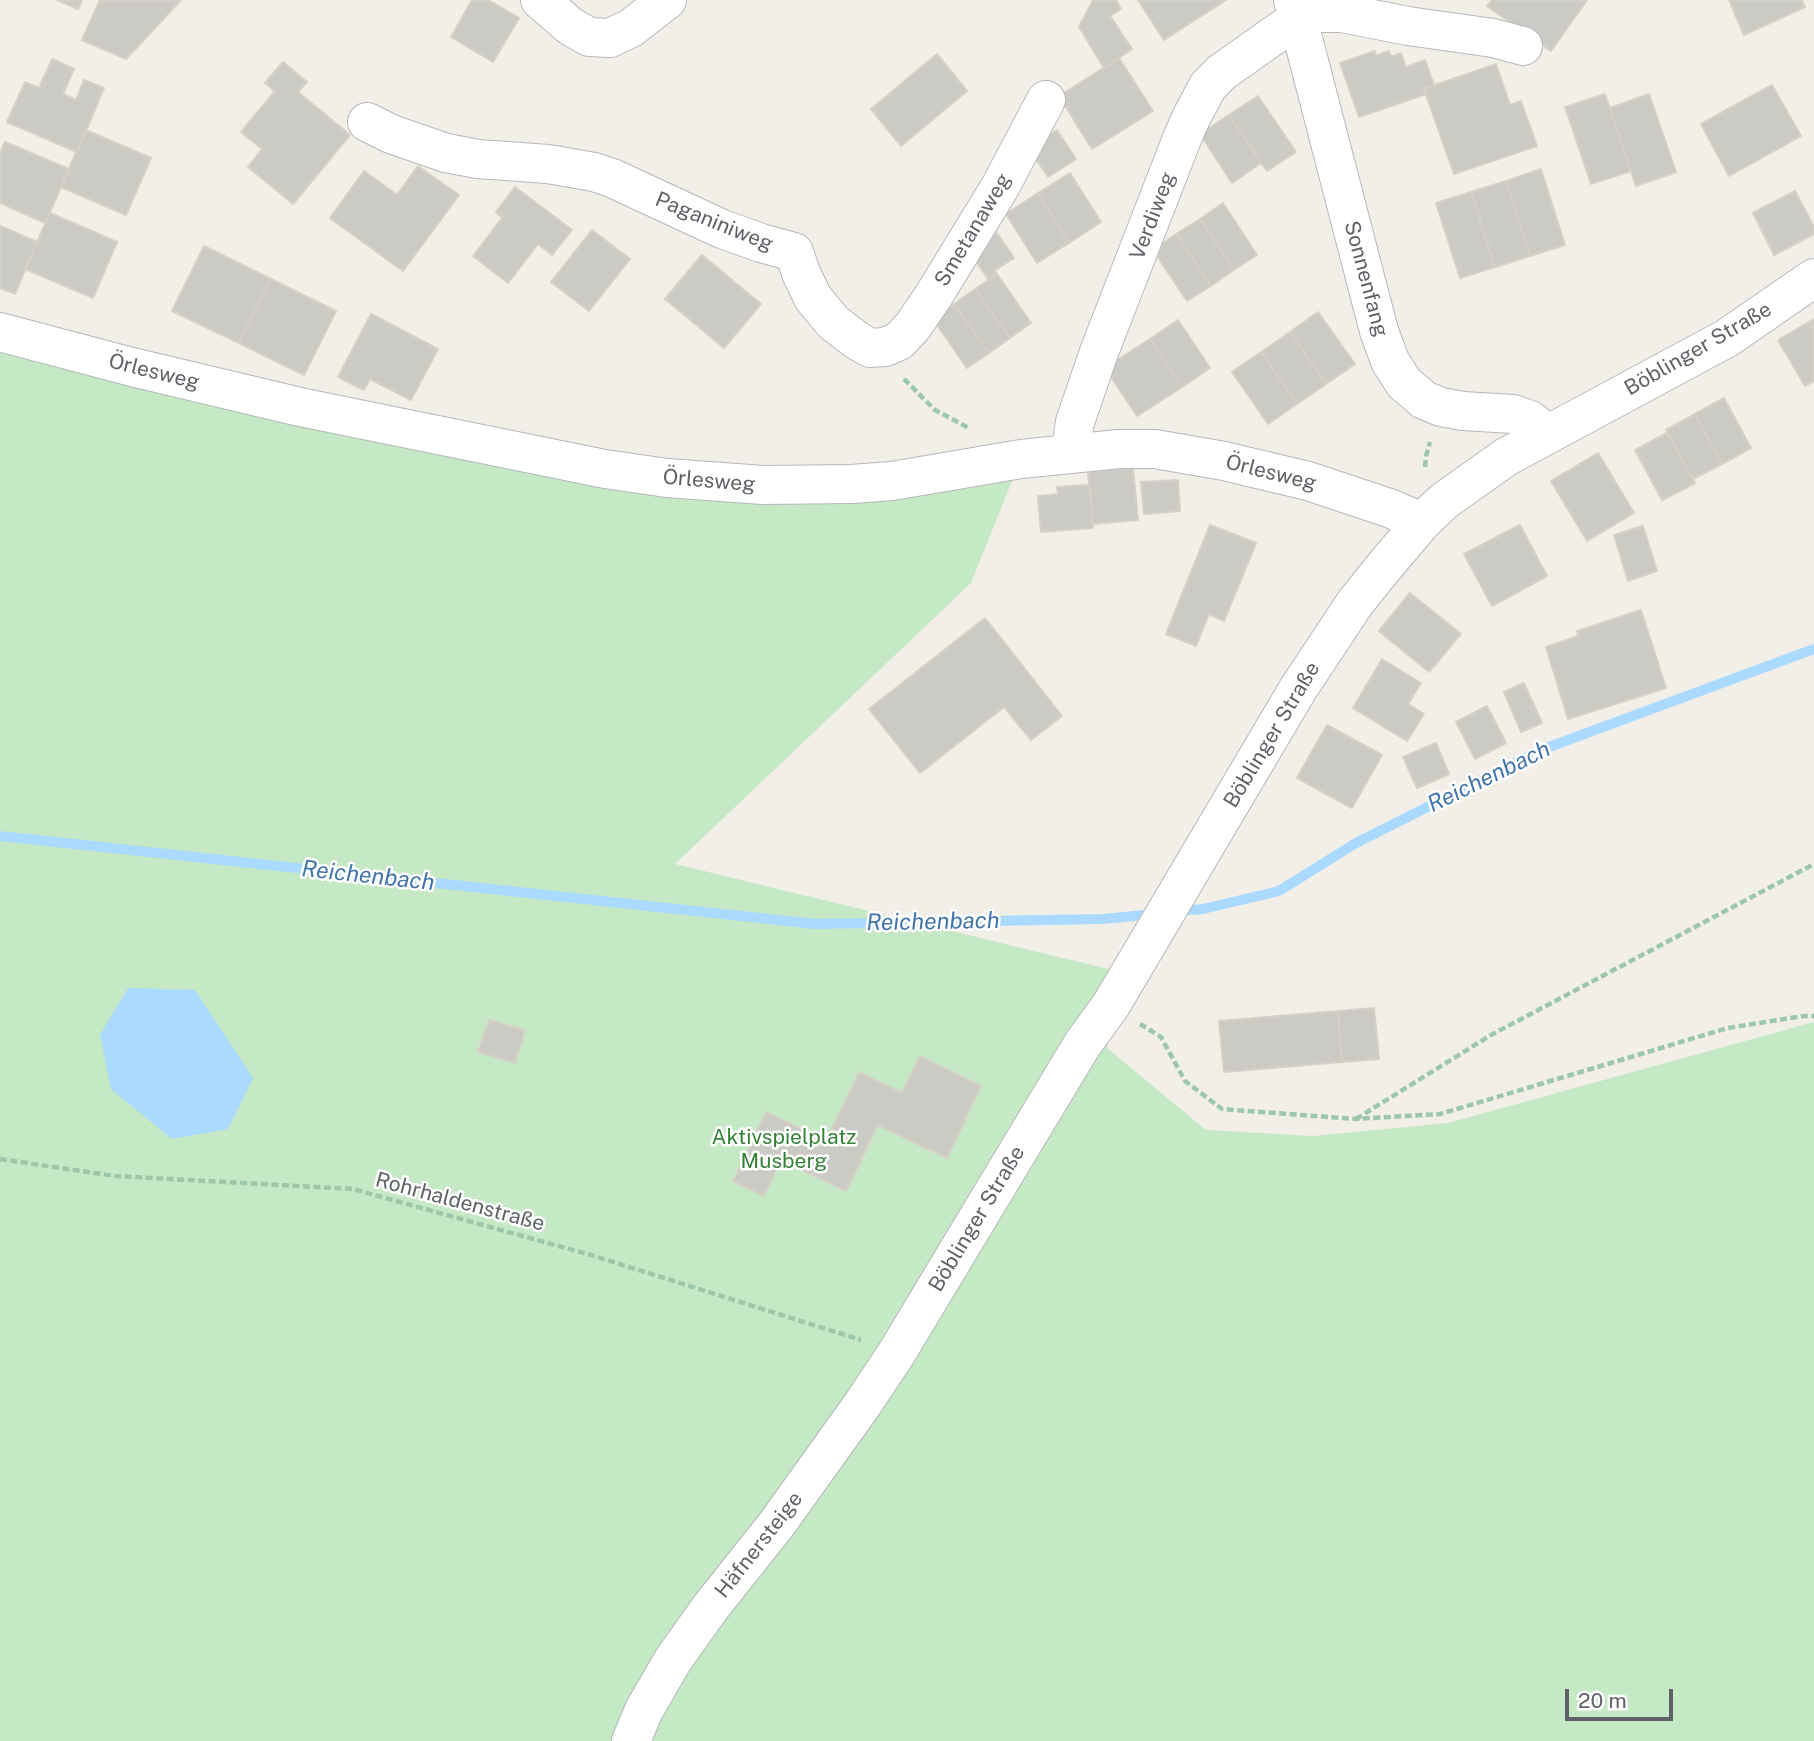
<!DOCTYPE html>
<meta charset="utf-8">
<style>
body{margin:0}
#map{position:relative;width:1814px;height:1741px;overflow:hidden;background:#f1efe8;font-family:"Public Sans",sans-serif}
canvas{display:block}
.scale{position:absolute;left:1565px;top:1689px;width:108px;height:32px;box-sizing:border-box;border:4px solid #5f6368;border-top:0;padding-left:9px;font-size:21px;line-height:24px;white-space:nowrap;color:#5f6368;-webkit-text-stroke:5px #fff;paint-order:stroke}
</style>
<div id="map">
<canvas width="1814" height="1741"></canvas>
<div class="scale">20 m</div>
</div>
<script>
const c = document.querySelector('canvas').getContext('2d');
c.lineJoin = 'round';
function fill(path, color) {
  c.fillStyle = color;
  c.fill(path, 'evenodd');
}
function poly(rows) {
  const path = new Path2D();
  for (const r of rows) {
    path.moveTo(r[0], r[1]);
    for (let i = 2; i < r.length; i += 2) path.lineTo(r[i], r[i + 1]);
  }
  return path;
}
function stroke(path, color, width, dash) {
  c.strokeStyle = color;
  c.lineWidth = width;
  c.lineCap = dash ? 'butt' : 'round';
  c.setLineDash(dash || []);
  c.stroke(path);
}
function write(font, color, halo, rows, align = 'center') {
  c.font = font + ' "Public Sans",sans-serif';
  c.lineWidth = 5;
  c.setLineDash([]);
  c.textBaseline = 'middle';
  c.strokeStyle = halo;
  c.fillStyle = color;
  for (const [text, x, y, turn = 0] of rows) {
    c.save();
    c.translate(x, y);
    c.rotate((+turn || 0) * Math.PI / 180);
    c.textAlign = isNaN(turn) ? turn : align;
    if (halo) c.strokeText(text, 0, 0);
    c.fillText(text, 0, 0);
    c.restore();
  }
}
fill(poly([
 [0,332,667,478,1021,459,971,583,675,864,1125,973,1107,1048,1206,1130,1313,1136,1448,1123,1814,1022,1814,1741,0,1741]
]), '#c5e8c5');
fill(poly([
 [128,988,195,990,253,1078,228,1129,172,1139,111,1089,100,1035]
]), '#aadaff');
stroke(poly([
 [0,836,815,924,1103,919,1154,914],
 [1177,911,1203,909,1279,891,1356,843,1541,750,1814,649]
]), '#aadaff', 10);
const building = poly([
 [57,0,82,0,78,9,57,0],
 [100,0,141,1,181,0,126,59,82,40,100,0],
 [472,0,488,0,519,18,493,62,451,37,472,0],
 [1093,0,1116,0,1121,9,1110,16,1132,49,1104,68,1079,27,1093,0],
 [1138,0,1226,0,1164,40,1138,0],
 [1492,0,1587,0,1551,51,1487,6,1492,0],
 [1729,0,1802,0,1805,7,1744,35,1729,0],
 [1375,51,1376,56,1389,51,1391,57,1401,53,1406,67,1425,60,1434,85,1424,89,1426,94,1359,117,1340,63,1375,51],
 [937,54,967,91,901,146,871,109,937,54],
 [1119,58,1153,111,1092,149,1059,96,1119,58],
 [52,59,74,69,63,94,76,100,84,80,104,88,77,152,7,122,25,82,39,88,52,59],
 [283,62,307,82,298,92,350,135,293,204,248,167,262,149,241,132,275,91,265,83,283,62],
 [1496,64,1510,105,1521,101,1537,146,1454,174,1424,89,1496,64],
 [1772,85,1801,136,1729,176,1701,124,1772,85],
 [1605,94,1631,171,1591,184,1565,107,1605,94],
 [1649,94,1676,172,1636,186,1610,108,1649,94],
 [1258,96,1296,152,1267,171,1229,115,1258,96],
 [1229,115,1261,163,1232,183,1200,134,1229,115],
 [86,130,151,158,126,215,61,187,86,130],
 [1057,130,1076,159,1048,177,1028,148,1057,130],
 [5,142,69,169,45,223,0,203,0,153,5,142],
 [418,166,459,195,403,271,330,218,364,171,397,195,418,166],
 [1541,169,1565,245,1530,256,1506,181,1541,169],
 [1070,173,1101,222,1069,243,1038,193,1070,173],
 [1506,181,1530,256,1495,267,1471,192,1506,181],
 [515,187,572,230,552,255,538,244,508,283,473,256,502,218,496,212,515,187],
 [1795,191,1814,227,1814,234,1774,255,1753,213,1795,191],
 [1471,192,1495,267,1460,278,1436,203,1471,192],
 [1038,193,1069,243,1037,263,1006,214,1038,193],
 [1223,203,1257,255,1234,270,1200,219,1223,203],
 [50,213,117,242,93,298,25,269,50,213],
 [1200,219,1234,270,1211,286,1176,234,1200,219],
 [0,226,37,242,15,294,0,288,0,226],
 [592,230,630,259,589,311,551,282,592,230],
 [995,230,1014,258,994,271,997,274,989,280,967,249,995,230],
 [1176,234,1211,286,1187,301,1153,250,1176,234],
 [204,246,271,279,239,343,172,311,204,246],
 [702,255,761,304,724,348,665,299,702,255],
 [997,274,1031,323,1010,338,975,289,997,274],
 [271,279,336,311,304,375,239,343,271,279],
 [975,289,1010,338,989,353,954,304,975,289],
 [954,304,989,353,967,368,933,319,954,304],
 [1318,312,1355,364,1326,384,1290,332,1318,312],
 [371,314,438,349,411,400,370,379,364,390,338,377,371,314],
 [1814,319,1814,381,1805,386,1778,340,1814,319],
 [1178,320,1210,368,1182,387,1150,339,1178,320],
 [1290,332,1326,384,1297,404,1261,352,1290,332],
 [1150,339,1182,387,1137,416,1105,368,1150,339],
 [1261,352,1297,404,1268,424,1232,372,1261,352],
 [1724,398,1751,448,1722,464,1695,414,1724,398],
 [1695,414,1722,464,1693,479,1666,430,1695,414],
 [1667,433,1695,483,1662,500,1635,450,1667,433],
 [1598,453,1634,513,1587,541,1551,481,1598,453],
 [1133,468,1138,520,1093,524,1088,472,1133,468],
 [1178,480,1180,511,1144,514,1141,482,1178,480],
 [1090,485,1093,528,1041,532,1038,496,1058,494,1057,487,1090,485],
 [1210,525,1256,543,1224,621,1209,614,1196,646,1166,634,1210,525],
 [1520,525,1547,576,1492,606,1464,554,1520,525],
 [1643,526,1657,571,1628,581,1614,535,1643,526],
 [1410,593,1461,634,1429,672,1379,631,1410,593],
 [1641,610,1666,688,1568,719,1546,647,1578,636,1577,631,1641,610],
 [985,618,1062,716,1031,740,1004,707,920,773,869,709,985,618],
 [1382,659,1421,683,1408,704,1424,714,1407,741,1353,708,1382,659],
 [1524,683,1542,723,1521,732,1504,692,1524,683],
 [1487,706,1506,743,1475,759,1456,722,1487,706],
 [1327,725,1382,755,1352,808,1297,778,1327,725],
 [1436,743,1449,774,1417,788,1403,757,1436,743],
 [1374,1008,1379,1059,1342,1062,1338,1011,1374,1008],
 [1338,1011,1342,1062,1224,1072,1219,1021,1338,1011],
 [489,1020,525,1030,515,1063,478,1052,489,1020],
 [920,1056,981,1086,947,1158,878,1125,846,1191,781,1160,764,1196,733,1181,766,1112,826,1141,859,1072,902,1093,920,1056]
]);
fill(building, '#cccac5');
stroke(building, '#d6d1c6', 2);
const minor = poly([
 [540,0,570,26,589,37,610,38,631,28,667,0],
 [1293,0,1379,331,1390,361,1404,383,1424,400,1441,407,1463,411,1513,414,1530,420,1548,434],
 [367,122,391,134,446,153,478,159,548,164,594,172,612,178,722,229,761,243,794,252,801,273,813,298,833,322,856,340,870,348,885,347,899,341,913,326,934,295,1000,187,1046,100],
 [0,332,132,367,300,407,605,469,667,478,763,485,851,484,892,481,1021,459,1119,449,1155,449,1224,461,1308,481,1389,508,1422,522],
 [1070,454,1075,422,1099,352,1183,136,1192,116,1208,86,1222,72,1297,19,1319,13,1342,13,1408,26,1493,38,1523,46],
 [631,1741,644,1710,673,1660,710,1608,776,1525,862,1405,896,1354,1082,1045,1111,1005,1298,689,1355,603,1383,568,1422,522,1444,501,1506,457,1727,338,1814,278]
]);
stroke(minor, '#b5b8bc', 40);
stroke(poly([
 [904,379,935,410,969,428],
 [1425,467,1426,456,1430,442],
 [1140,1024,1161,1037,1185,1081,1222,1109,1355,1119,1440,1114,1728,1028,1803,1016,1814,1016],
 [1356,1119,1491,1035,1814,864],
 [0,1159,115,1176,353,1189,591,1255,861,1340]
]), '#9cc7a9', 4.5, [7, 3.5]);
stroke(minor, '#fff', 38);
write('21px', '#5f6368', '#fff', [
 ["Verdiweg",1153,216,-69],
 ["Paganiniweg",714,222,22],
 ["Smetanaweg",973,230,-59],
 ["Sonnenfang",1366,279,75],
 ["Böblinger Straße",1698,349,-30],
 ["Örlesweg",154,372,14],
 ["Örlesweg",1271,473,14],
 ["Örlesweg",709,481,5],
 ["Böblinger Straße",1272,735,-59],
 ["Rohrhaldenstraße",460,1202,15],
 ["Böblinger Straße",977,1219,-59],
 ["Häfnersteige",759,1545,-52]
]);
write('21px', '#348238', '#fff', [
 ["Aktivspielplatz",784,1138],
 ["Musberg",784,1162]
]);
write('italic 23px', '#4174aa', '#fff', [
 ["Reichenbach",1489,777,-26],
 ["Reichenbach",368,876,6],
 ["Reichenbach",933,922,-1]
]);
</script>
